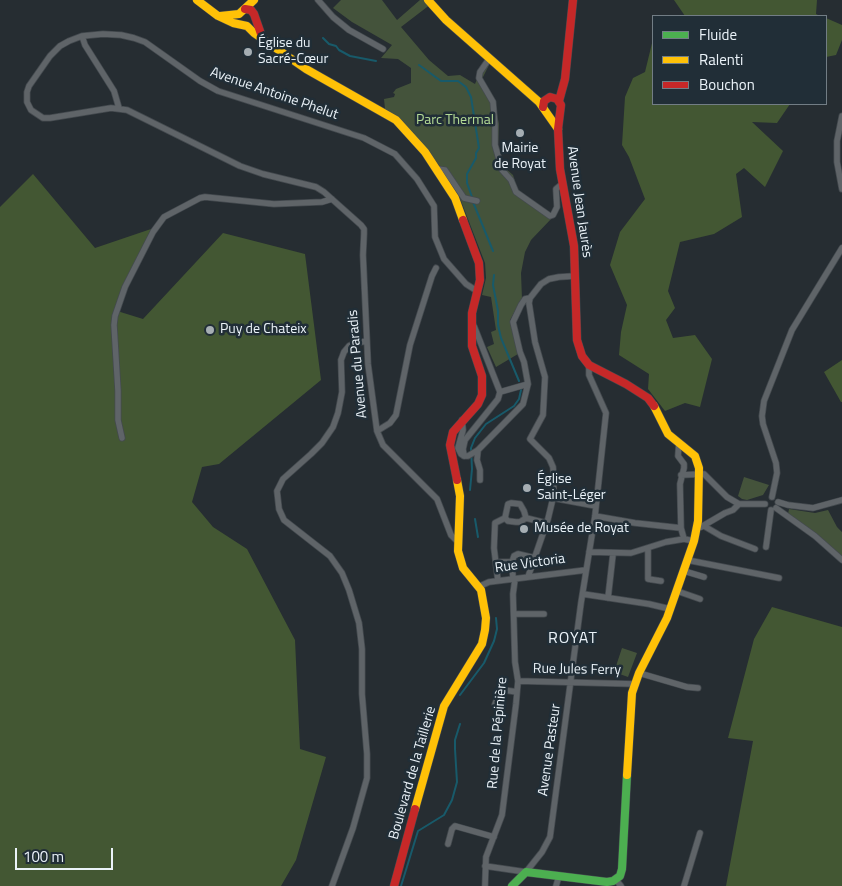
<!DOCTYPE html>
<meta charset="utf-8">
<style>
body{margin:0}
#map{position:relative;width:842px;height:886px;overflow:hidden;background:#262d32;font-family:"Titillium Web",sans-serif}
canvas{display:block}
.legend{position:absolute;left:652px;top:15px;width:175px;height:90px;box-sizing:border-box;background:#212e37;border:1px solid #727d85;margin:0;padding:6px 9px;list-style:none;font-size:15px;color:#ebf3f9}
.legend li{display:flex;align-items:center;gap:10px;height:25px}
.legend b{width:25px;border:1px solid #727d85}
.scale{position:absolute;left:15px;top:848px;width:98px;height:22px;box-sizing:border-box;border:2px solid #ebf3f9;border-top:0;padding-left:6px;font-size:15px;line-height:18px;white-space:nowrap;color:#ebf3f9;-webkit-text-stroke:4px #212e37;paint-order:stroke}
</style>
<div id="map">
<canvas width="842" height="886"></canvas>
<ul class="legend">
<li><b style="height:6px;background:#4caf50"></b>Fluide</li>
<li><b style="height:6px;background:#ffc107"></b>Ralenti</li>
<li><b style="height:6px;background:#c62828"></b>Bouchon</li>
</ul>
<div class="scale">100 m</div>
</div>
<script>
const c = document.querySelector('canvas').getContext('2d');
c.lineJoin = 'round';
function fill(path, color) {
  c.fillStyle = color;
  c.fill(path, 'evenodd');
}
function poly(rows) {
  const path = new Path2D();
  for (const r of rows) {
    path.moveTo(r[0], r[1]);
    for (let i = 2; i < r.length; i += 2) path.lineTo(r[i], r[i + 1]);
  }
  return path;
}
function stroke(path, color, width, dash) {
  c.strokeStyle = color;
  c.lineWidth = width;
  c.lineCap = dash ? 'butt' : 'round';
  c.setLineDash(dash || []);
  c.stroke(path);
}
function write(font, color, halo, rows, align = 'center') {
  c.font = font + ' "Titillium Web",sans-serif';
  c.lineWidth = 5;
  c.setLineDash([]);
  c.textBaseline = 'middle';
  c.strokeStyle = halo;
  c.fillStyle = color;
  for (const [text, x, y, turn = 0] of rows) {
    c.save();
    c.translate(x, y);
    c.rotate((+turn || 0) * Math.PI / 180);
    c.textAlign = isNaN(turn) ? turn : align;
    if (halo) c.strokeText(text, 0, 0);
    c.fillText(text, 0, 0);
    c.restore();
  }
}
fill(poly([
 [341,0,382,0,397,20,420,0,428,0,431,4,401,27,429,60,448,76,460,75,475,84,486,57,491,61,482,79,495,104,499,124,498,145,505,168,513,175,518,191,549,215,551,219,531,240,525,252,521,273,522,299,510,320,518,354,496,367,487,347,494,344,491,332,496,330,491,297,482,295,486,278,485,263,461,201,443,170,411,132,385,109,384,99,394,97,395,94,393,93,396,89,411,83,411,68,398,59,381,58,392,45,352,22,333,8],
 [744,477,769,485,763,495,747,500,742,499,738,496],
 [789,509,815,513,828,510,837,527,842,532,842,557,788,514],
 [622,648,637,653,628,677,614,672]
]), '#44533b');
fill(poly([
 [674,0,817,0,816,14,820,16,685,16],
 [826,18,842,25,842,40,836,55,826,57],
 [653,39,653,104,790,104,777,123,752,122,783,151,765,187,744,168,736,174,742,217,714,234,680,242,668,291,675,308,666,320,673,338,695,335,712,359,700,407,685,403,665,411,648,389,649,374,619,355,621,332,627,305,610,265,620,232,645,199,629,157,622,145,625,97,633,78,645,72],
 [33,174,95,248,151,229,114,310,143,319,223,233,305,254,321,380,219,464,202,467,192,502,213,527,247,549,295,640,300,749,326,757,296,860,281,886,0,886,0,207],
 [842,360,842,402,841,402,824,372],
 [772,607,842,627,842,886,726,886,753,741,728,738,754,639]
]), '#435733');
stroke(poly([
 [323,38,329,44,336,46,339,50,350,56,376,61],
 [419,65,441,81,458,81,466,87,471,97,479,148,476,153,476,158,467,174,467,183,472,197],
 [473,202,493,251],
 [494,275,493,285,498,311,498,325,501,338,519,381],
 [470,490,472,469,471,448,475,438,486,424,514,406,519,399,521,390],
 [475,519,478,537],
 [460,695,484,663,494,641,497,629,496,618],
 [401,886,418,831,444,815,452,800,457,782,455,749,455,740,460,724]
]), '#185a6a', 2);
const street = poly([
 [318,0,333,17,349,30,383,49],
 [82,36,85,45,114,91,119,108],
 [489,59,480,72,479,78,493,102,495,126,495,145,502,170,511,180,516,192,550,216,553,215,557,207,556,189,562,184],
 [842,116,837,141,837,162,842,189],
 [437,169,445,170,464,198,477,201],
 [500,392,528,384],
 [462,420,463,430,458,448,461,454,464,456],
 [377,431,390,423,396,415,410,345,432,276,436,268],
 [122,438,118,420,118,391,114,325,115,316,125,287,153,232,164,217,200,198,205,197,274,204,322,202,332,199],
 [679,443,678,456,684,464,684,468,680,484,681,528,684,539],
 [478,450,477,460,480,470,480,480],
 [464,456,468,456,478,450,523,404,528,384,524,362,520,352,513,322,521,305,525,299,530,298,541,284,549,279,559,277,575,276],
 [464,456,463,449,465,440,498,399,500,392,474,326],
 [681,475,704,474,727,497,739,504,765,504],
 [772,497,777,473,776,463,763,424,762,416,764,401,792,330,842,248],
 [553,498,596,506],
 [778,502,788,505,813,508,842,500],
 [776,508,815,536,842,560],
 [595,516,635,523,681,528],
 [505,518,508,521,516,522,520,522,526,518,546,523],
 [704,526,721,536,755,549],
 [701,527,725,513,733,510,739,504],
 [457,541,451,535,437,499,383,445,377,431,368,364,363,255,364,234,364,229,361,225,324,192,316,187,263,174,240,166,127,110,111,108,50,118,43,118,31,110,27,102,27,92,29,86,50,56,60,46,69,41,82,36,103,34,121,35,134,38,145,42,200,81,218,91,364,138,395,154,417,179,434,206,435,237,444,259,466,284,477,291],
 [766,547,771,510],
 [648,549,648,579,661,581],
 [589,552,631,553,666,542,684,539,694,541],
 [687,560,779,578],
 [496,562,512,562],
 [684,571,704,577],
 [528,577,548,519,553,498,554,480,553,467,549,458,530,439,543,415,545,377,535,342,529,303,530,298],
 [513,579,512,562,514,556,518,554,535,558],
 [498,581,494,548,495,523,505,518,508,504,511,503,520,504,524,511,526,518],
 [478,587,489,582,586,570],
 [677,591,700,599],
 [583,594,649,604,670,609],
 [608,598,613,554],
 [514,614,544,614],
 [639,673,687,687,698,688],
 [518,681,635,684],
 [495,704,500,692,504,690,517,692],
 [448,844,452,829,455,826,494,837],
 [485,866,526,872,542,852,550,837,581,603,595,516,606,413,589,375,589,365],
 [616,880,621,886],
 [332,886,353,828,367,778,367,754,362,694,362,649,359,623,349,590,342,573,330,556,284,520,279,509,277,491,283,479,311,454,322,443,333,427,338,413,342,392,341,360,344,352,349,346,355,343,367,341],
 [485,886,486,857,502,815,516,704,518,681,515,662,513,594,515,579],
 [556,886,559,876],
 [684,886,700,833]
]);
const fast = poly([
 [512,886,526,872,607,882,613,881,620,876,622,869,627,775]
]);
const slow = poly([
 [197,0,218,16,233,23,247,26,254,33,306,69,396,120,425,152,455,198,463,220],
 [428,0,446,20,539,102,558,129],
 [220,16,239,14,254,0],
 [627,775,632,693,639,673,667,618,694,541,698,521,699,468,695,456,668,434,654,406],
 [415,809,444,706,482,644,485,630,486,618,481,590,463,568,458,551,460,496,457,480]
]);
const jam = poly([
 [245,9,251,10,254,14,262,37],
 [559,101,565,79,573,0],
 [543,107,544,101,550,97,557,99,561,105,558,129,560,169,574,246,577,340,582,356,589,365,626,384,648,398,654,406],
 [457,480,450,445,453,432,478,404,482,395,482,376,472,346,472,313,480,280,479,263,463,220],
 [394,886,415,809]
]);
stroke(street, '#444a4f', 7);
stroke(fast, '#444a4f', 9);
stroke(slow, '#444a4f', 9);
stroke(jam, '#444a4f', 9);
stroke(street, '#5f6468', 5.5);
stroke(fast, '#4caf50', 8);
stroke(slow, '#ffc107', 8);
stroke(jam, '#c62828', 8);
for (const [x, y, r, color] of [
 [248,52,5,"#a6aeb3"],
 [520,133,5,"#a6aeb3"],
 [210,330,5,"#a6aeb3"],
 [527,488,5,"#a6aeb3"],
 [524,529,5,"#a6aeb3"]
]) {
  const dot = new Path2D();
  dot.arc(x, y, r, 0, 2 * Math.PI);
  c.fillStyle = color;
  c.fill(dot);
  stroke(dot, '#212e37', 2);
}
write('14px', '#ebf3f9', '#212e37', [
 ["Église du",258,44],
 ["Sacré-Cœur",258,60],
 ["Mairie",520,149,"center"],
 ["de Royat",520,165,"center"],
 ["Puy de Chateix",220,330],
 ["Église",537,480],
 ["Saint-Léger",537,496],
 ["Musée de Royat",534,529]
], 'left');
write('14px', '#ebf3f9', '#212e37', [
 ["Avenue Antoine Phelut",274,94,19],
 ["Avenue Jean Jaurès",579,202,82],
 ["Avenue du Paradis",358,364,-95],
 ["Rue Victoria",530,564,-8],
 ["Rue Jules Ferry",577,670,1],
 ["Rue de la Pépinière",498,733,-85],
 ["Avenue Pasteur",550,750,-82],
 ["Boulevard de la Taillerie",413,773,-74]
]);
write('14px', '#b5dc96', '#212e37', [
 ["Parc Thermal",455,121]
]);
c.letterSpacing = '1px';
write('16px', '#ebf3f9', '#212e37', [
 ["ROYAT",573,639]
]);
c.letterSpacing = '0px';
</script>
